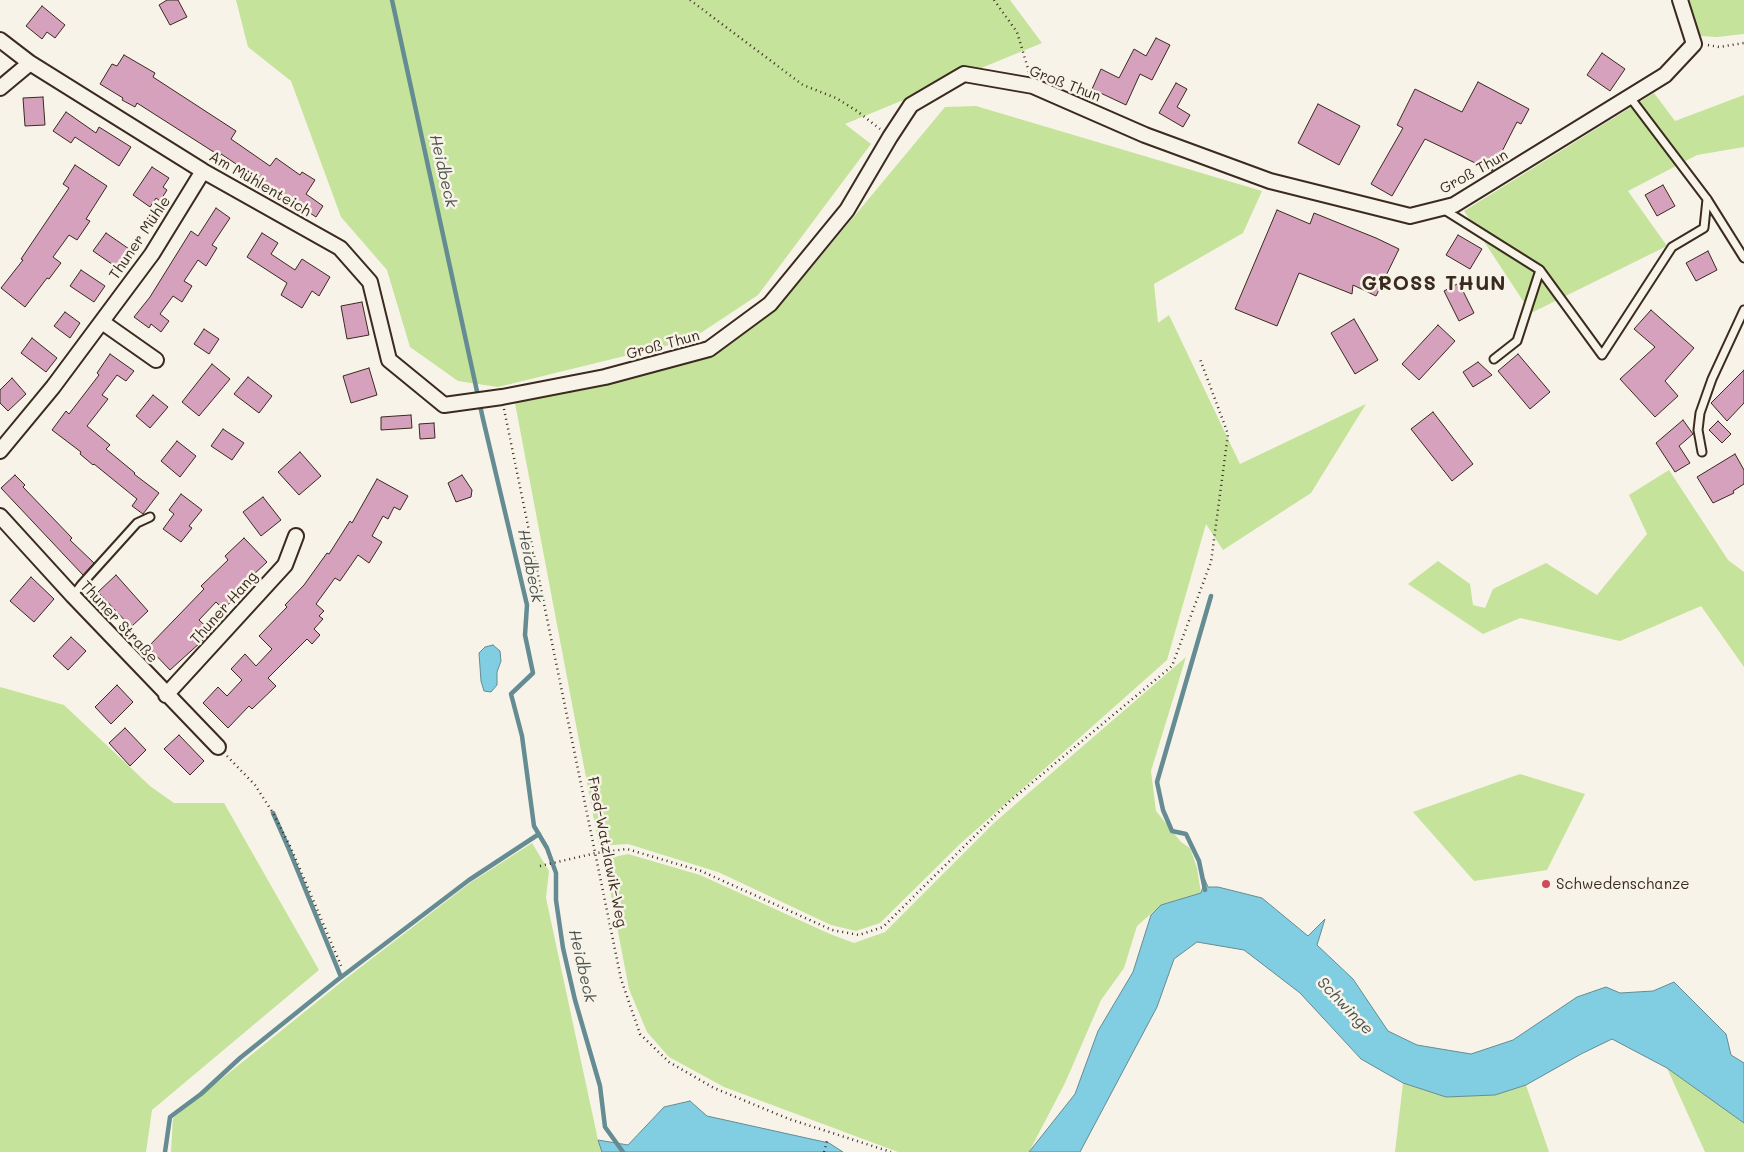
<!DOCTYPE html>
<meta charset="utf-8">
<style>
body{margin:0}
canvas{display:block;background:#f7f3e8}
</style>
<canvas width="1744" height="1152"></canvas>
<script>
const c = document.querySelector('canvas').getContext('2d');
c.lineJoin = 'round';
function fill(path, color) {
  c.fillStyle = color;
  c.fill(path, 'evenodd');
}
function poly(rows) {
  const path = new Path2D();
  for (const r of rows) {
    path.moveTo(r[0], r[1]);
    for (let i = 2; i < r.length; i += 2) path.lineTo(r[i], r[i + 1]);
  }
  return path;
}
function stroke(path, color, width, dash) {
  c.strokeStyle = color;
  c.lineWidth = width;
  c.lineCap = dash ? 'butt' : 'round';
  c.setLineDash(dash || []);
  c.stroke(path);
}
function write(font, color, halo, rows, align = 'center') {
  c.font = font + ' Mali,sans-serif';
  c.lineWidth = 5;
  c.setLineDash([]);
  c.textBaseline = 'middle';
  c.strokeStyle = halo;
  c.fillStyle = color;
  for (const [text, x, y, turn = 0] of rows) {
    c.save();
    c.translate(x, y);
    c.rotate((+turn || 0) * Math.PI / 180);
    c.textAlign = isNaN(turn) ? turn : align;
    if (halo) c.strokeText(text, 0, 0);
    c.fillText(text, 0, 0);
    c.restore();
  }
}
fill(poly([
 [236,0,1010,0,1042,43,845,124,871,144,758,295,690,340,498,387,458,381,410,347,387,270,341,217,291,81,248,47],
 [1688,0,1744,0,1744,34,1717,37,1700,36],
 [1654,93,1675,121,1744,95,1744,147,1697,155,1628,191,1667,246,1531,313,1464,211],
 [976,106,1262,191,1243,233,1154,284,1158,323,1169,315,1240,464,1366,404,1311,493,1223,550,1206,524,1167,660,960,844,880,923,856,931,831,925,718,872,628,844,599,846,515,403,711,357,778,308,945,107],
 [1669,470,1728,560,1744,572,1744,667,1701,606,1620,641,1520,618,1483,634,1408,584,1438,561,1470,584,1473,605,1485,608,1493,589,1546,563,1597,595,1647,534,1629,495],
 [1186,657,1151,771,1156,811,1181,842,1190,848,1197,868,1201,893,1161,905,1137,926,1124,968,1101,1000,1065,1083,1029,1152,898,1152,724,1087,669,1057,647,1032,629,989,604,859,628,854,700,875,830,934,854,943,885,932,995,822],
 [0,687,64,705,150,786,174,803,224,803,319,970,152,1110,146,1152,0,1152],
 [1520,774,1585,794,1547,870,1474,881,1413,812],
 [532,843,549,871,546,898,598,1140,602,1152,171,1152,173,1118,344,980,470,883],
 [1667,1068,1744,1123,1744,1152,1705,1152],
 [1403,1083,1446,1097,1495,1095,1526,1085,1549,1152,1395,1152]
]), '#c5e39a');
const water = poly([
 [493,645,500,651,501,661,497,672,497,685,491,692,484,691,481,681,479,653,485,647,493,645],
 [1205,880,1208,887,1218,887,1262,898,1308,936,1325,919,1317,945,1353,979,1388,1031,1417,1045,1471,1054,1513,1040,1577,997,1606,987,1620,993,1653,991,1674,982,1726,1034,1731,1055,1744,1063,1744,1123,1667,1068,1612,1039,1581,1054,1526,1085,1495,1095,1446,1097,1403,1083,1361,1059,1300,993,1244,950,1197,942,1174,959,1157,1007,1080,1152,1029,1152,1075,1094,1098,1031,1133,972,1151,915,1161,905,1201,893,1205,880],
 [690,1101,707,1116,829,1143,843,1152,602,1152,598,1140,628,1145,664,1107,690,1101]
]);
fill(water, '#81cde1');
stroke(water, '#658c93', 1);
stroke(poly([
 [392,0,483,419,527,605,525,635,533,673,511,694,522,736,534,826,547,848,556,873,556,900,563,948,575,1000,600,1086,605,1127,623,1152],
 [273,813,288,847,341,977],
 [1205,890,1199,861,1186,834,1172,831,1163,810,1157,782,1211,596],
 [165,1152,170,1117,201,1094,240,1058,336,981,469,880,539,834]
]), '#658c93', 4.5);
const building = poly([
 [167,0,178,0,187,17,170,25,159,5,167,0],
 [42,6,65,25,55,38,47,32,42,39,26,26,42,6],
 [1156,38,1170,45,1152,80,1140,74,1126,105,1092,89,1101,69,1119,78,1134,49,1146,56,1156,38],
 [1602,53,1625,69,1610,91,1587,75,1602,53],
 [124,55,155,73,153,77,236,131,231,139,270,166,276,158,300,175,302,172,315,180,306,194,323,206,316,217,221,154,220,156,137,103,135,107,122,100,123,98,100,84,112,64,117,66,124,55],
 [1478,82,1529,109,1521,124,1517,122,1492,171,1425,139,1392,196,1371,184,1403,128,1397,125,1415,89,1462,112,1478,82],
 [1176,83,1187,89,1177,107,1190,115,1183,127,1159,113,1176,83],
 [43,97,45,125,25,126,23,98,43,97],
 [1318,104,1360,126,1339,165,1298,143,1318,104],
 [66,112,96,133,99,127,131,147,119,166,75,137,71,143,53,131,66,112],
 [75,165,107,186,86,219,90,221,77,240,69,235,53,257,61,263,49,279,47,278,25,307,1,288,23,260,21,259,69,188,63,184,75,165],
 [152,167,169,178,163,187,167,190,160,201,156,198,150,207,133,195,152,167],
 [1663,185,1675,206,1657,216,1645,195,1663,185],
 [216,208,230,218,212,245,217,248,206,266,198,260,184,281,192,286,182,302,173,296,160,314,169,321,161,332,151,324,149,328,134,317,150,297,191,231,198,236,216,208],
 [1277,210,1310,224,1314,213,1376,238,1399,249,1376,296,1353,285,1352,294,1299,273,1277,326,1235,309,1277,210],
 [106,233,132,251,119,269,93,251,106,233],
 [262,233,278,243,271,254,295,270,302,259,330,277,319,296,312,291,302,308,281,295,287,283,247,257,262,233],
 [1458,235,1482,249,1470,269,1446,255,1458,235],
 [1708,251,1717,270,1696,281,1686,263,1708,251],
 [81,270,105,286,94,302,70,286,81,270],
 [1459,283,1474,313,1459,321,1444,291,1459,283],
 [362,302,369,335,347,339,341,306,362,302],
 [1651,310,1694,348,1665,381,1678,396,1655,417,1620,379,1655,347,1634,329,1651,310],
 [65,312,80,323,70,338,54,326,65,312],
 [1354,319,1378,360,1355,374,1331,333,1354,319],
 [1438,325,1455,341,1419,380,1402,364,1438,325],
 [204,329,219,339,209,354,194,344,204,329],
 [32,338,57,358,46,372,21,353,32,338],
 [110,354,134,371,126,381,117,375,102,395,108,399,87,426,110,445,106,449,135,473,134,474,159,493,143,514,132,506,137,499,94,464,93,465,80,454,81,452,52,430,66,411,69,414,99,375,97,373,110,354],
 [1518,354,1550,392,1530,409,1498,371,1518,354],
 [1478,362,1492,375,1473,387,1463,372,1478,362],
 [212,364,230,379,199,416,182,402,212,364],
 [369,368,377,395,351,403,343,376,369,368],
 [1744,370,1744,403,1727,421,1711,403,1744,370],
 [248,377,272,396,259,413,234,394,248,377],
 [12,378,26,394,8,411,0,403,0,390,12,378],
 [153,395,168,407,150,428,136,416,153,395],
 [1433,412,1473,464,1452,481,1411,429,1433,412],
 [411,415,412,428,381,430,381,417,411,415],
 [1683,420,1693,434,1679,446,1690,463,1675,472,1656,443,1683,420],
 [1718,421,1731,434,1722,443,1709,430,1718,421],
 [434,423,435,438,420,439,419,424,434,423],
 [223,429,244,443,232,460,211,446,223,429],
 [177,441,196,456,180,477,161,461,177,441],
 [300,452,321,476,299,495,278,472,300,452],
 [1735,454,1744,470,1744,484,1733,491,1734,493,1713,503,1697,477,1735,454],
 [15,475,25,485,23,487,72,538,70,540,94,563,83,575,1,488,15,475],
 [462,475,472,490,471,497,456,502,448,483,462,475],
 [377,479,408,496,400,510,394,507,388,519,383,516,372,536,382,542,369,563,358,555,340,581,335,578,316,604,324,611,319,616,323,619,314,629,320,635,312,644,307,639,268,678,276,686,252,709,249,706,228,728,203,703,218,687,227,696,242,680,231,669,245,654,256,666,272,649,259,636,287,607,285,605,304,585,327,553,329,554,350,521,352,523,377,479],
 [181,494,202,510,189,526,192,528,181,542,163,529,174,514,169,510,181,494],
 [263,497,281,520,261,536,243,512,263,497],
 [244,538,267,562,237,590,240,594,223,609,216,602,199,620,212,632,170,670,148,647,204,589,201,586,228,560,225,556,244,538],
 [116,575,148,611,131,627,98,592,116,575],
 [31,577,54,599,34,622,10,601,31,577],
 [71,637,86,651,68,670,53,656,71,637],
 [117,685,133,702,111,724,95,707,117,685],
 [125,728,146,750,130,766,109,743,125,728],
 [179,735,204,761,190,775,164,749,179,735]
]);
fill(building, '#d5a1bc');
stroke(building, '#3b2a1e', 1);
const service = poly([
 [1629,96,1707,199,1744,258],
 [1443,209,1540,270,1602,355,1672,247,1704,228,1707,199],
 [1494,359,1517,341,1540,270],
 [1702,452,1698,430,1700,413,1712,379,1744,310],
 [73,596,81,585,137,523,150,517]
]);
const minor = poly([
 [0,40,30,63,203,171,340,248,370,282,389,360,444,405,502,397,605,377,709,349,770,304,847,210,890,137,911,105,964,74,1033,86,1145,135,1270,181,1410,216,1454,205,1665,75,1694,44,1680,0],
 [0,88,30,63],
 [102,322,156,360],
 [0,451,53,387,152,254,203,171],
 [0,516,73,596,218,747],
 [166,695,285,565,296,536]
]);
stroke(service, '#3b2a1e', 11);
stroke(minor, '#3b2a1e', 18);
stroke(poly([
 [690,0,803,85,836,98,857,111,880,129],
 [994,0,1017,32,1029,72],
 [1708,45,1719,47,1744,43],
 [504,409,621,979,640,1034,669,1062,714,1088,789,1119,891,1152],
 [227,756,255,785,273,813,291,848,342,968],
 [540,866,596,853,627,849,701,871,832,930,859,935,883,927,1010,801,1172,666,1211,562,1228,434,1200,359],
 [824,1152,827,1141]
]), '#3b2a1e', 2.5, [1, 4]);
stroke(service, '#f7f3e8', 7);
stroke(minor, '#f7f3e8', 14);
for (const [x, y, r, color] of [
 [1546,884,5,"#d1495b"]
]) {
  const dot = new Path2D();
  dot.arc(x, y, r, 0, 2 * Math.PI);
  c.fillStyle = color;
  c.fill(dot);
  stroke(dot, '#f7f3e8', 2);
}
write('15px', '#3b2a1e', '#f7f3e8', [
 ["Groß Thun",1065,84,21],
 ["Groß Thun",1474,172,-29],
 ["Am Mühlenteich",260,184,30],
 ["Thuner Mühle",140,238,-56],
 ["Groß Thun",663,345,-15],
 ["Thuner Hang",224,608,-48],
 ["Thuner Straße",119,622,47],
 ["Fred-Watzlawik-Weg",607,852,79]
]);
write('15px', '#3b2a1e', '#f7f3e8', [
 ["Schwedenschanze",1556,884]
], 'left');
write('italic 16px', '#4c534f', '#f7f3e8', [
 ["Heidbeck",443,171,77],
 ["Heidbeck",530,566,79],
 ["Heidbeck",582,966,77],
 ["Schwinge",1345,1006,46]
]);
c.letterSpacing = '1px';
write('bold 20px', '#3b2a1e', '#f7f3e8', [
 ["GROSS THUN",1434,284]
]);
c.letterSpacing = '0px';
</script>
